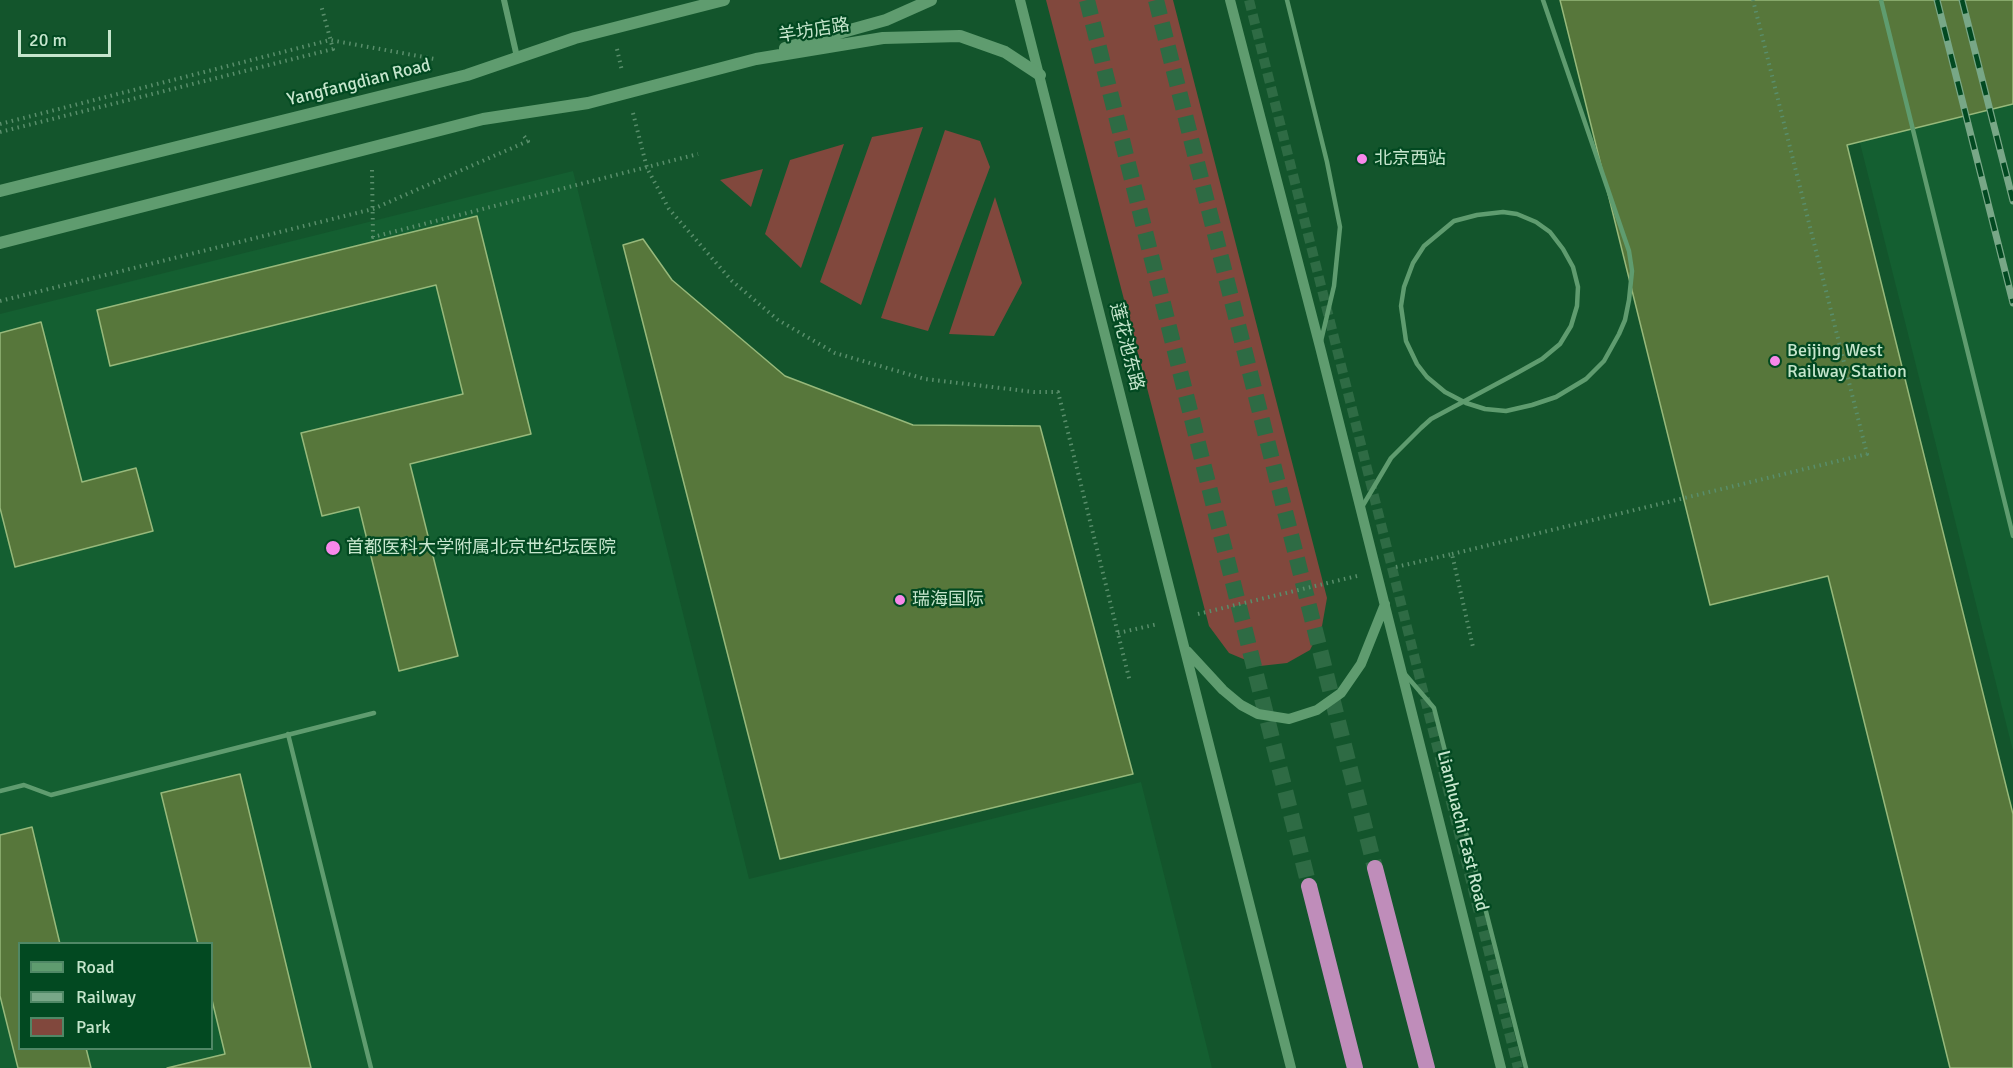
<!DOCTYPE html>
<meta charset="utf-8">
<style>
body{margin:0}
#map{position:relative;width:2013px;height:1068px;overflow:hidden;background:#13552c;font-family:Signika,sans-serif}
canvas{display:block}
.legend{position:absolute;left:18px;top:942px;width:195px;height:108px;box-sizing:border-box;background:#024921;border:2px solid #508866;margin:0;padding:8px 10px;list-style:none;font-size:18px;color:#c6e6cd}
.legend li{display:flex;align-items:center;gap:12px;height:30px}
.legend b{width:30px;border:2px solid #508866}
.scale{position:absolute;left:18px;top:30px;width:93px;height:27px;box-sizing:border-box;border:3px solid #c6e6cd;border-top:0;padding-left:8px;font-size:18px;line-height:21px;white-space:nowrap;color:#c6e6cd;-webkit-text-stroke:4px #024921;paint-order:stroke}
</style>
<div id="map">
<canvas width="2013" height="1068"></canvas>
<ul class="legend">
<li><b style="height:8px;background:#5f9c6f"></b>Road</li>
<li><b style="height:8px;background:#78a787"></b>Railway</li>
<li><b style="height:16px;background:#81483d"></b>Park</li>
</ul>
<div class="scale">20 m</div>
</div>
<script>
const c = document.querySelector('canvas').getContext('2d');
c.lineJoin = 'round';
function fill(path, color) {
  c.fillStyle = color;
  c.fill(path, 'evenodd');
}
function poly(rows) {
  const path = new Path2D();
  for (const r of rows) {
    path.moveTo(r[0], r[1]);
    for (let i = 2; i < r.length; i += 2) path.lineTo(r[i], r[i + 1]);
  }
  return path;
}
function stroke(path, color, width, dash) {
  c.strokeStyle = color;
  c.lineWidth = width;
  c.lineCap = dash ? 'butt' : 'round';
  c.setLineDash(dash || []);
  c.stroke(path);
}
function write(font, color, halo, rows, align = 'center') {
  c.font = font + ' Signika,"Noto Sans SC",sans-serif';
  c.lineWidth = 4.5;
  c.setLineDash([]);
  c.textBaseline = 'middle';
  c.strokeStyle = halo;
  c.fillStyle = color;
  for (const [text, x, y, turn = 0] of rows) {
    c.save();
    c.translate(x, y);
    c.rotate((+turn || 0) * Math.PI / 180);
    c.textAlign = isNaN(turn) ? turn : align;
    if (halo) c.strokeText(text, 0, 0);
    c.fillText(text, 0, 0);
    c.restore();
  }
}
fill(poly([
 [1824,0,2013,0,2013,751],
 [573,171,749,879,1141,782,1212,1068,0,1068,0,314],
 [20,944,212,944,212,1048,20,1048]
]), '#145f31');
fill(poly([
 [1046,0,1173,0,1327,598,1322,626,1310,650,1287,663,1260,666,1229,653,1209,626],
 [923,127,861,305,820,282,872,137],
 [945,130,980,141,990,167,928,331,881,318],
 [844,144,801,268,765,234,790,160],
 [763,169,751,207,720,180],
 [995,197,1022,283,994,336,949,334]
]), '#81483d');
const building = poly([
 [1560,0,2013,0,2013,104,1847,145,2013,814,2013,1068,1950,1068,1828,576,1710,605,1560,0],
 [477,216,531,434,410,464,458,656,399,671,359,507,322,516,301,433,463,394,436,285,110,366,97,310,477,216],
 [643,239,672,280,785,376,913,425,1040,426,1133,774,780,859,623,245,643,239],
 [41,322,82,482,136,468,153,531,15,567,0,508,0,333,41,322],
 [240,774,311,1068,167,1068,225,1054,212,1000,212,944,198,944,161,793,240,774],
 [32,827,60,944,20,944,20,1048,86,1048,91,1068,18,1068,0,996,0,835,32,827]
]);
fill(building, '#57773b');
stroke(building, '#97b97b', 1.5);
stroke(poly([
 [1249,0,1518,1068]
]), '#2e6b44', 10, [10, 5]);
stroke(poly([
 [1087,0,1309,886],
 [1156,0,1375,868]
]), '#2e6b44', 16, [16, 8]);
stroke(poly([
 [617,49,622,71],
 [633,113,647,168,669,209,732,281,778,320,835,353,925,379,1034,392,1058,392,1130,682],
 [0,124,330,40,435,59],
 [0,132,333,49,321,5],
 [372,170,373,237,698,154],
 [0,301,373,209,528,141,524,136],
 [1452,554,1867,454,1753,0],
 [1396,567,1452,554,1473,647],
 [1198,614,1357,576],
 [1118,633,1158,624]
]), '#598e6b', 4, [1.5, 4.5]);
stroke(poly([
 [1287,0,1327,162,1340,227,1334,286,1321,341],
 [1881,0,2013,536],
 [1362,507,1391,458,1421,428,1431,419,1517,373,1542,359,1560,344,1571,326,1577,306,1578,287,1573,267,1563,249,1550,232,1536,222,1517,214,1503,212,1477,215,1454,221,1424,246,1413,263,1404,287,1401,306,1406,341,1417,364,1427,377,1445,392,1466,403,1485,409,1506,411,1532,405,1556,397,1586,379,1604,361,1619,334,1625,320,1629,300,1632,271,1629,251,1543,0],
 [1404,673,1434,708,1526,1068],
 [288,734,371,1068],
 [0,791,24,785,51,795,374,713]
]), '#5f9c6f', 4.5);
stroke(poly([
 [504,0,517,57]
]), '#5f9c6f', 6);
stroke(poly([
 [1020,0,1291,1068],
 [1230,0,1320,347,1501,1068],
 [1187,651,1223,690,1241,705,1258,714,1289,719,1317,710,1341,693,1361,664,1385,604]
]), '#5f9c6f', 10);
stroke(poly([
 [785,48,886,20,931,0],
 [0,191,467,75,575,38,724,0],
 [0,243,483,119,588,103,756,59,883,38,960,36,1005,52,1040,75]
]), '#5f9c6f', 12);
stroke(poly([
 [1375,868,1427,1068],
 [1309,886,1355,1068]
]), '#bf8dba', 16);
const rail = poly([
 [1937,0,2013,303],
 [1962,0,2013,201]
]);
stroke(rail, '#78a787', 7);
stroke(rail, '#024921', 4.5, [14]);
for (const [x, y, r, color] of [
 [1362,159,6,"#f888eb"],
 [1775,361,6,"#f888eb"],
 [333,548,8,"#f888eb"],
 [900,600,6,"#f888eb"]
]) {
  const dot = new Path2D();
  dot.arc(x, y, r, 0, 2 * Math.PI);
  c.fillStyle = color;
  c.fill(dot);
  stroke(dot, '#024921', 2);
}
write('18px', '#c6e6cd', '#024921', [
 ["羊坊店路",814,31,-9],
 ["Yangfangdian Road",359,83,-14],
 ["莲花池东路",1126,347,76],
 ["Lianhuachi East Road",1462,831,76]
]);
write('18px', '#c6e6cd', '#024921', [
 ["北京西站",1374,159],
 ["Beijing West",1787,351],
 ["Railway Station",1787,372],
 ["首都医科大学附属北京世纪坛医院",346,548],
 ["瑞海国际",912,600]
], 'left');
</script>
